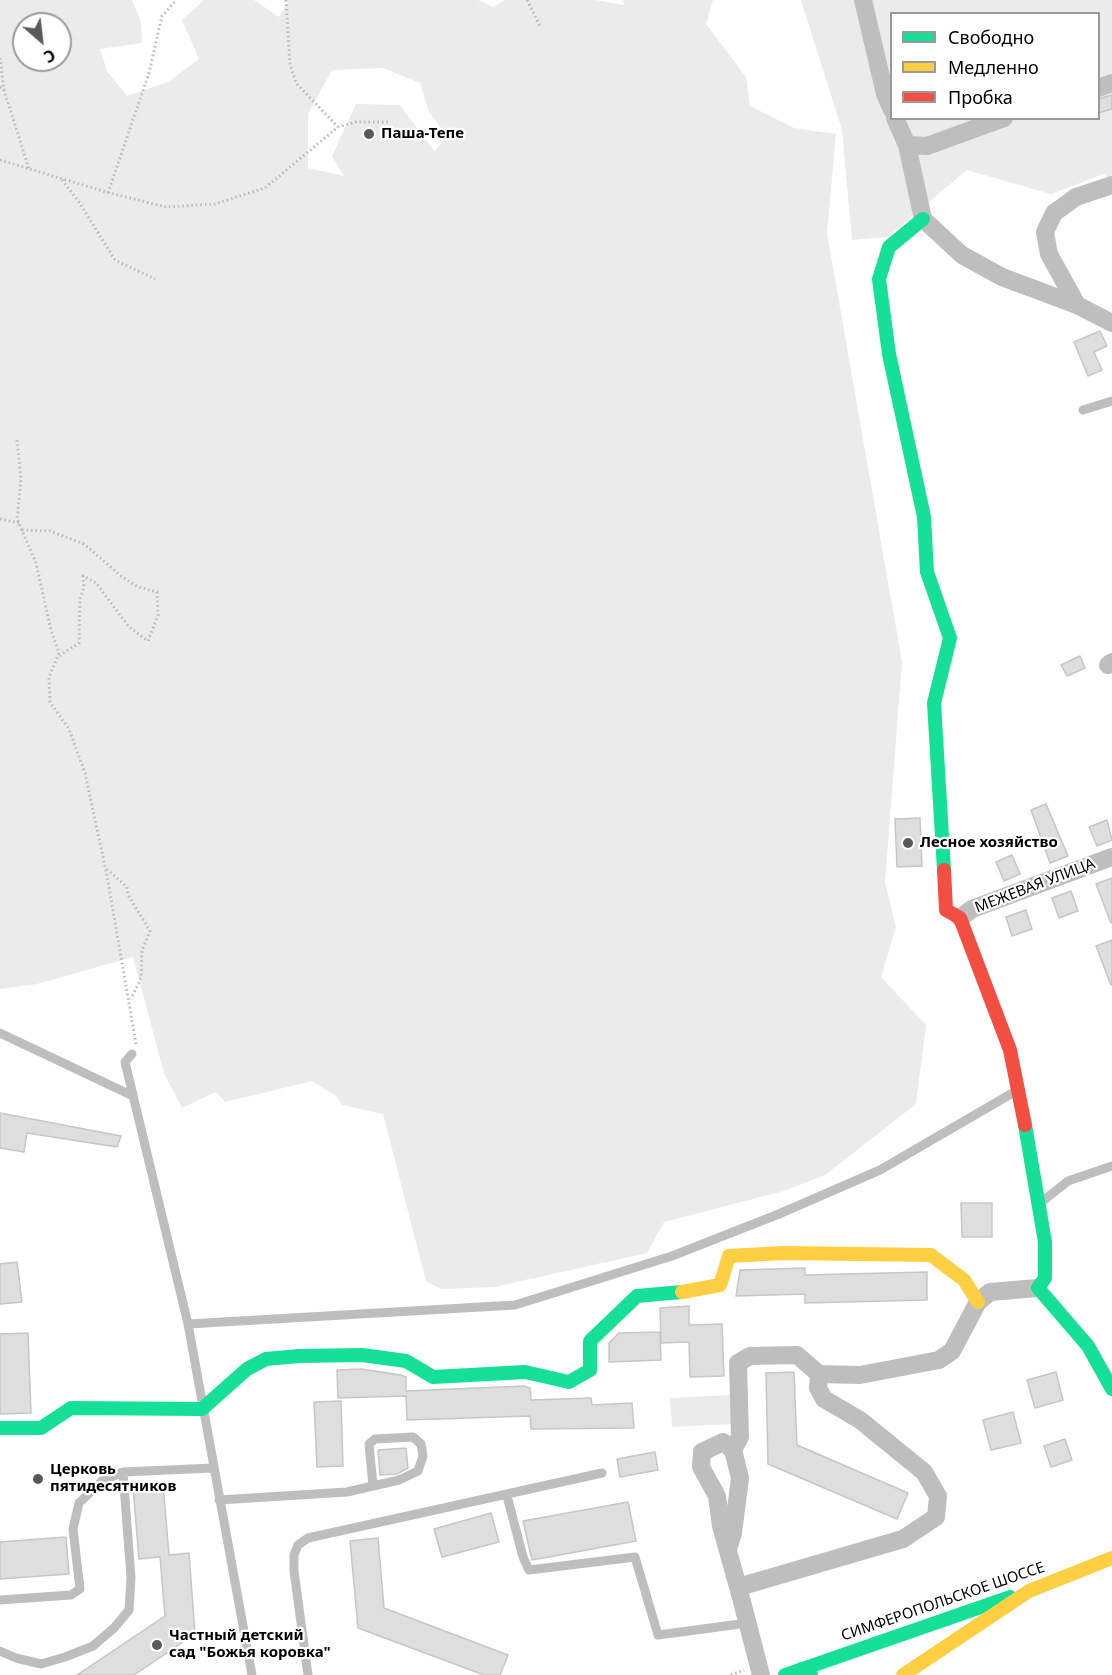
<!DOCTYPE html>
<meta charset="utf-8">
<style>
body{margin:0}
#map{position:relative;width:1112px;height:1675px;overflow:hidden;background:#fff;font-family:"Noto Sans",sans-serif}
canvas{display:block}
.legend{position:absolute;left:890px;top:12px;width:210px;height:108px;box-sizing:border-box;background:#fff;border:2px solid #999;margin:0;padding:8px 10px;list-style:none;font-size:18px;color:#000}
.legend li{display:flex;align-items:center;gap:12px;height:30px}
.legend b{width:30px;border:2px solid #999}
.north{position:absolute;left:12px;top:12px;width:60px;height:60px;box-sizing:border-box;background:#fff;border:2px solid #999;border-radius:50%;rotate:152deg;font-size:16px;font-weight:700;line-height:24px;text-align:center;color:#000}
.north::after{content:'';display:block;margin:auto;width:21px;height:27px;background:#595959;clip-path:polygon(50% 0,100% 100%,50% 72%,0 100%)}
</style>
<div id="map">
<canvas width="1112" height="1675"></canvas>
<ul class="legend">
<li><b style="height:8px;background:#16e098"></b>Свободно</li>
<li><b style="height:8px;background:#ffcf43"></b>Медленно</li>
<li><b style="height:8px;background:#f24e42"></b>Пробка</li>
</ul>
<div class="north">С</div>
</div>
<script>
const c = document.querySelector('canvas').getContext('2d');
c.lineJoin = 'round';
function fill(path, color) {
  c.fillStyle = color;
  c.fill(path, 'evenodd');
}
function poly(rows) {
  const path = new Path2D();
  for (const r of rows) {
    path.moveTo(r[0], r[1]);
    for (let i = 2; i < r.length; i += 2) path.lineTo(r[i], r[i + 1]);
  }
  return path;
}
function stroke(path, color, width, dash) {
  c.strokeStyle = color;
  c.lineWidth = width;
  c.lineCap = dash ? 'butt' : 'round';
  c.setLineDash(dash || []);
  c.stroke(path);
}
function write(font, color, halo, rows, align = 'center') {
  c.font = font + ' "Noto Sans",sans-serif';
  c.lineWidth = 4.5;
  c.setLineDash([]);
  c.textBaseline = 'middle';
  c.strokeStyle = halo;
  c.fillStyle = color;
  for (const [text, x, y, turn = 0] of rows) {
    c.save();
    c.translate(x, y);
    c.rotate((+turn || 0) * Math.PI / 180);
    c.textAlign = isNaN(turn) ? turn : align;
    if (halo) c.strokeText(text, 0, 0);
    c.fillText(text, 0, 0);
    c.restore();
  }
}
fill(poly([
 [0,0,132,0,141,22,142,43,100,49,107,71,127,96,168,82,199,59,182,20,204,0,254,0,279,17,289,0,478,0,493,7,505,0,595,0,624,5,623,0,713,0,706,24,746,77,750,106,794,128,836,134,827,233,902,662,885,882,896,927,881,977,926,1025,916,1104,825,1175,784,1191,664,1222,647,1253,494,1287,441,1289,426,1281,383,1114,342,1105,336,1096,312,1081,225,1102,216,1092,182,1108,164,1073,133,957,37,984,0,989],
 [24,24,60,24,60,60,24,60],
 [383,68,420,83,429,112,446,135,435,152,400,105,356,104,332,156,344,176,308,168,308,114,332,70],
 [801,0,1112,0,1112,183,1104,174,1051,194,967,170,887,237,852,240,842,130],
 [892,14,1098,14,1098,118,892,118],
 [731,1395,732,1424,672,1427,670,1398]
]), '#ebebeb');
const building = poly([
 [1112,95,1112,109,1098,113,1098,99,1112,95],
 [1100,331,1107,346,1094,352,1102,370,1088,376,1074,342,1100,331],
 [1080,656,1085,668,1067,676,1061,665,1080,656],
 [1046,804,1068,856,1050,863,1031,810,1046,804],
 [920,818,922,866,897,867,895,819,920,818],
 [1107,820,1112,840,1097,846,1089,827,1107,820],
 [1012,855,1020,874,1004,881,996,862,1012,855],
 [1112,878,1112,922,1111,923,1096,884,1112,878],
 [1071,891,1078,911,1059,918,1052,898,1071,891],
 [1026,910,1032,929,1012,936,1006,917,1026,910],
 [1112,940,1112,984,1111,985,1096,946,1112,940],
 [0,1113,121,1136,117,1147,27,1133,24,1152,0,1148,0,1113],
 [961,1203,992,1203,992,1237,962,1237,961,1203],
 [17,1262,22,1302,0,1304,0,1264,17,1262],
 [805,1268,805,1275,927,1272,927,1300,805,1303,805,1294,736,1296,740,1270,805,1268],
 [689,1306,689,1325,722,1324,724,1376,690,1377,689,1342,661,1343,660,1308,689,1306],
 [660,1332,661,1360,609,1362,609,1343,619,1333,660,1332],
 [28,1333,31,1413,0,1414,0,1334,28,1333],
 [361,1369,401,1375,406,1377,406,1391,524,1386,530,1388,531,1400,591,1398,592,1405,632,1403,634,1428,531,1429,530,1416,407,1420,406,1396,338,1398,337,1370,361,1369],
 [794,1372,797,1445,908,1493,897,1519,768,1464,766,1373,794,1372],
 [1056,1372,1063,1400,1035,1408,1027,1380,1056,1372],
 [341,1401,343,1466,317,1467,314,1402,341,1401],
 [1013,1412,1021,1443,991,1450,983,1420,1013,1412],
 [1065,1439,1072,1460,1051,1467,1044,1446,1065,1439],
 [406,1448,408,1468,397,1474,380,1475,378,1450,406,1448],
 [655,1452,658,1470,620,1477,617,1459,655,1452],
 [163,1484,169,1555,189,1553,195,1634,134,1675,77,1675,165,1616,160,1557,139,1559,133,1487,163,1484],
 [628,1502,636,1541,532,1560,523,1521,628,1502],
 [491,1513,499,1542,442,1557,434,1529,491,1513],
 [66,1537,69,1574,0,1579,0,1542,66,1537],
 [378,1538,384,1608,508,1655,500,1675,484,1675,358,1628,350,1541,378,1538]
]);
fill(building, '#dedede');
stroke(building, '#c6c6c6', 1.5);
stroke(poly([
 [286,0,290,64,296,83,338,127],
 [527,0,540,26],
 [0,58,4,90],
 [0,87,4,90,29,169],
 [0,160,106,192,166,207,215,204,265,188,338,127,356,122,388,122],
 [62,180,79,202,115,260,155,279],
 [108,193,149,73,162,16,176,0],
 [17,440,21,480,17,519,36,563,51,630,59,653,49,677,50,702,69,729,85,773,107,876,136,1044],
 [0,519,19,523],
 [22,530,50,531,84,544,121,576,138,587,157,592,158,615,148,641,129,627,96,583,83,576,84,587,80,599,79,643,59,656],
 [107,869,127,887,128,895,150,931,142,951,141,978,131,999],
 [970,1589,1020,1570],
 [731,1675,744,1670]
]), '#b9b9b9', 3, [1.5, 3]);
stroke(poly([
 [1083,410,1112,401],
 [0,1033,133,1096],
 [132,1054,125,1062,188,1324,252,1675],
 [1043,1201,1068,1181,1112,1166],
 [188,1324,515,1305,672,1256,779,1214,880,1170,1016,1091],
 [507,1496,523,1557,529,1570,635,1557,658,1635,748,1623],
 [219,1500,347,1492,399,1480,418,1471,423,1456,421,1444,413,1437,375,1439,369,1444,373,1486],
 [0,1600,71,1595,80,1589,73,1529,79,1503,102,1481,123,1472,213,1468],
 [0,1651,16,1658,41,1664,65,1657,93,1646,114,1628,129,1610,131,1578,123,1472],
 [308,1675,294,1571,294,1555,298,1545,308,1538,602,1473]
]), '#bebebe', 9);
stroke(poly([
 [863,0,885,94,892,110],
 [1098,88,1112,83],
 [895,118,907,145,923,219,962,255,1002,277,1077,305,1112,323],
 [907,145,927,146,1004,118],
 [1077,305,1049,254,1045,232,1054,213,1076,197,1112,185],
 [1108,665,1112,662],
 [960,918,972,909,1112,857],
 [733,1450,740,1437,738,1363,750,1356,797,1355,819,1374],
 [728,1549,733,1533,740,1478,733,1450,723,1442,702,1452,701,1467,717,1496,721,1526,740,1594],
 [761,1675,740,1594,742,1586,903,1539,936,1517,938,1496,924,1472,860,1420,824,1399,818,1388,819,1374,860,1375,939,1360,952,1351,978,1302,990,1292,1038,1288]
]), '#bebebe', 18);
stroke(poly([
 [923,219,889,247,879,279,889,354,924,517,927,572,950,638,934,703,944,870],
 [1025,1125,1045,1242,1045,1278,1038,1288,1088,1346,1112,1389],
 [0,1428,41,1428,71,1408,202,1409,247,1369,266,1359,299,1356,362,1355,406,1361,433,1377,525,1372,569,1382,590,1370,590,1341,637,1296,682,1292],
 [801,1669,811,1675],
 [785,1675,1010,1597]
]), '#16e098', 14);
stroke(poly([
 [682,1292,720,1285,729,1256,783,1253,931,1255,964,1280,978,1302],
 [903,1675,1029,1591,1112,1558]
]), '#ffcf43', 14);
stroke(poly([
 [944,870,946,910,960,918,1010,1050,1025,1125]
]), '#f24e42', 14);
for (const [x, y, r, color] of [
 [369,134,6,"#595959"],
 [908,843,6,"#595959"],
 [38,1479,6,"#595959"],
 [157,1645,6,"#595959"]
]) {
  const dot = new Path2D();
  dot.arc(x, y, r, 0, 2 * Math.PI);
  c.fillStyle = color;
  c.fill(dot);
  stroke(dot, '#fff', 2);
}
write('bold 15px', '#000', '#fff', [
 ["Паша-Тепе",381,134],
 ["Лесное хозяйство",920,843],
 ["Церковь",50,1470],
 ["пятидесятников",50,1487],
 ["Частный детский",169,1636],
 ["сад \"Божья коровка\"",169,1653]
], 'left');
write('15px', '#000', '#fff', [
 ["МЕЖЕВАЯ УЛИЦА",1035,886,-21],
 ["СИМФЕРОПОЛЬСКОЕ ШОССЕ",943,1602,-19]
]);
</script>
